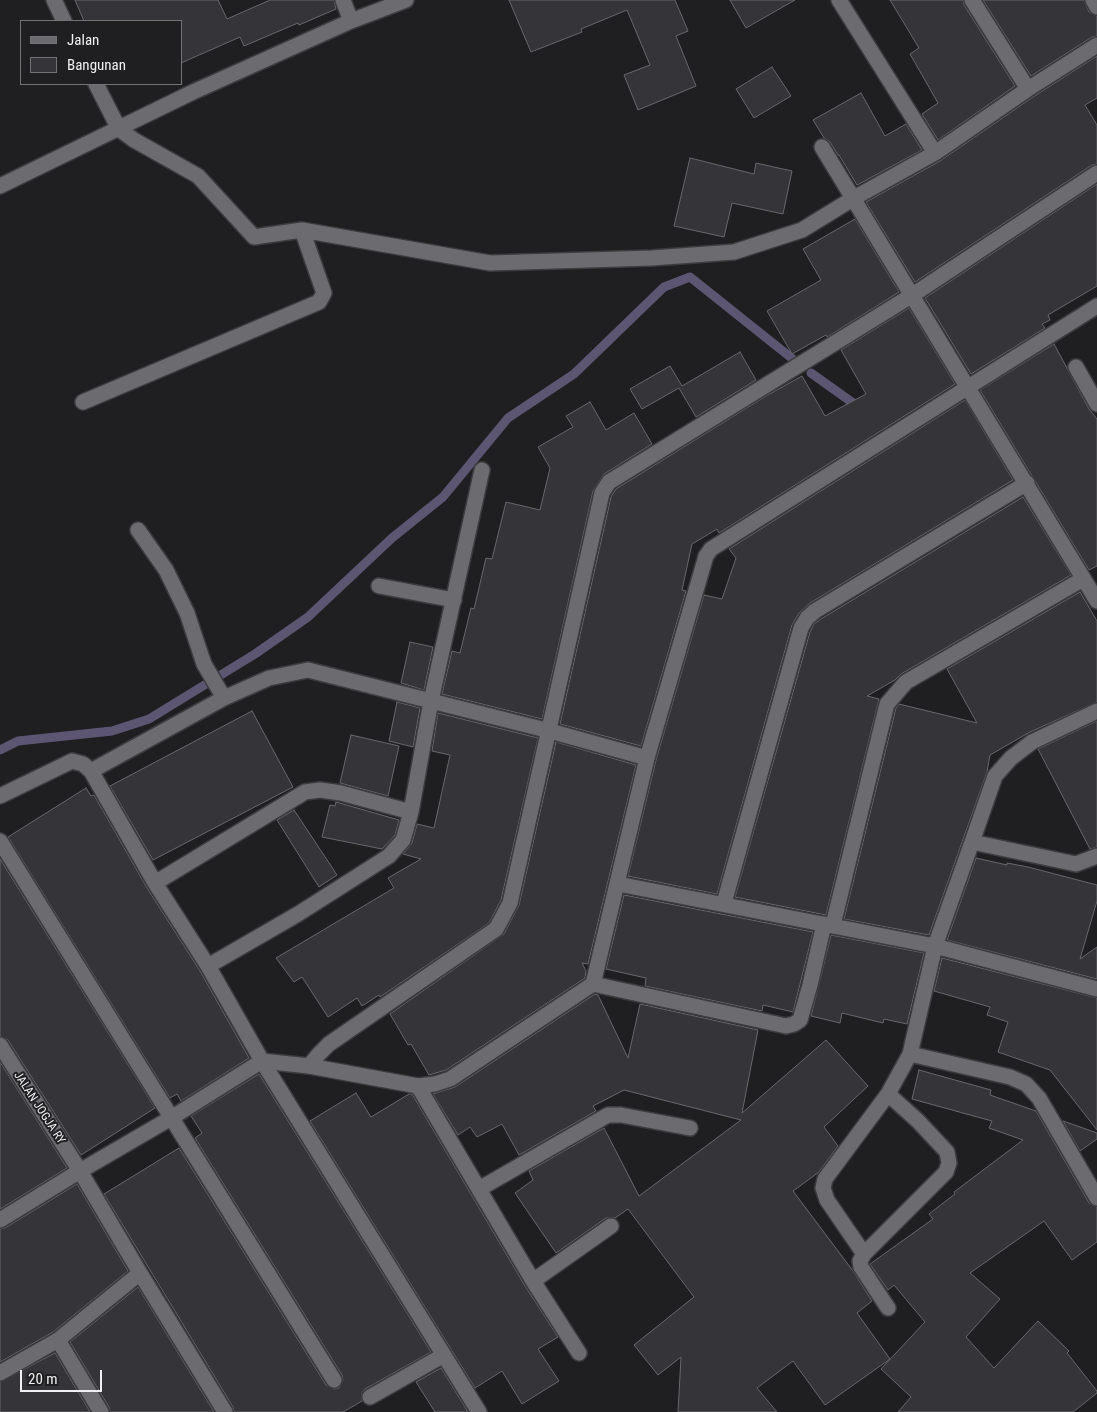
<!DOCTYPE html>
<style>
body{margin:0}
#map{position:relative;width:1097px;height:1412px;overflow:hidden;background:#1f1e21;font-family:"Roboto Condensed",sans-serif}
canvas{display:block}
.legend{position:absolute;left:20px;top:20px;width:162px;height:65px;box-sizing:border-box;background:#1f1e21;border:1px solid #737275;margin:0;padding:6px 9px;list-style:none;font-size:15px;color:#f0f0f2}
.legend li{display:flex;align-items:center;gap:10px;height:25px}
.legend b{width:25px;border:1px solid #737275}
.scale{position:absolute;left:20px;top:1370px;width:82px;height:22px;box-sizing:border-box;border:2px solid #f0f0f2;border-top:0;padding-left:6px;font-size:15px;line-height:18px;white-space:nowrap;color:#f0f0f2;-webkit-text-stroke:4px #1f1e21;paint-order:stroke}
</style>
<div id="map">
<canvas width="1097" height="1412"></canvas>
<ul class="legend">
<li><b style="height:6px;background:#6c6b6f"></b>Jalan</li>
<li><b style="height:14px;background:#353438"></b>Bangunan</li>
</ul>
<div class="scale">20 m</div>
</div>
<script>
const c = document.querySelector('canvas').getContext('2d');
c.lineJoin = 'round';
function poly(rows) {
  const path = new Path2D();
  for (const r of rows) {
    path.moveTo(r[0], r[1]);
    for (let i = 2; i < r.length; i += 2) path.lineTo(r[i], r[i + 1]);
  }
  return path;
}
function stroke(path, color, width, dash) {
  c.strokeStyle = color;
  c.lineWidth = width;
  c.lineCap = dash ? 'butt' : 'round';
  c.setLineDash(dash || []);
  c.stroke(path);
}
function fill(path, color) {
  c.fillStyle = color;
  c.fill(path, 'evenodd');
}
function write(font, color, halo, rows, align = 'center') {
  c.font = font + ' "Roboto Condensed",sans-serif';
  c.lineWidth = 4;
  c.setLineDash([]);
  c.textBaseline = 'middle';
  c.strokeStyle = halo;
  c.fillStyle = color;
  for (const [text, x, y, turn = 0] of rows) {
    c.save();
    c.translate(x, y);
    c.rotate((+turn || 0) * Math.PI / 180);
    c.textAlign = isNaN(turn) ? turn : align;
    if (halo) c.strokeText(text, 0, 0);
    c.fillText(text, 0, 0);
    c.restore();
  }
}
stroke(poly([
 [811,373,860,408],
 [0,750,18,741,112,731,149,719,255,654,308,617,392,538,443,497,508,418,574,374,664,287,690,277,794,360]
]), '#5c5673', 9);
const building = poly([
 [75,0,218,0,227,19,270,0,334,0,336,9,299,25,298,23,244,46,240,37,181,63,181,21,84,21,75,0],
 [509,0,675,0,688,31,676,36,696,86,638,110,624,75,650,65,627,10,581,29,582,32,531,52,509,0],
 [730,0,795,0,746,28,730,0],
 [890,0,963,0,964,5,1015,86,938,140,922,114,938,103,910,54,919,48,890,0],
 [983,0,1084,0,1089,12,1097,16,1097,36,1092,37,1031,76,983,0],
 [1097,56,1097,98,1085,105,1097,125,1097,164,1092,165,915,282,866,202,940,161,1033,97,1097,56],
 [772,67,791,96,754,118,736,89,772,67],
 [861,93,885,136,906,124,922,150,857,185,839,155,838,155,830,142,824,138,813,120,861,93],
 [690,158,754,174,756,163,792,171,783,214,732,203,724,237,674,226,690,158],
 [1097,184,1097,286,1048,315,1050,320,1042,324,1045,328,971,374,925,298,1097,184],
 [855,219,899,292,827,337,826,335,792,354,767,311,821,280,803,249,855,219],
 [909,308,955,384,719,533,717,529,692,544,682,590,686,591,641,746,560,724,611,497,616,489,766,396,802,376,825,416,866,394,841,350,909,308],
 [1054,344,1089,409,1097,419,1097,566,1089,570,980,390,1054,344],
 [740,352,756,380,696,417,679,388,642,409,630,389,670,366,682,386,740,352],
 [965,400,1013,480,810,603,799,613,792,625,717,894,628,876,656,760,704,595,722,599,736,558,729,549,965,400],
 [590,402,606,430,634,413,652,444,604,474,593,491,542,719,442,694,452,651,460,653,471,608,474,609,486,558,492,559,506,502,540,510,550,468,538,447,573,427,566,416,590,402],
 [1023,497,1071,575,901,674,895,680,867,696,879,699,826,915,735,897,810,632,814,624,821,619,1023,497],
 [1080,592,1097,621,1097,702,1030,732,990,755,987,772,929,935,844,919,896,708,899,704,977,723,947,669,1080,592],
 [410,642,433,647,424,690,401,683,410,642],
 [397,702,420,708,413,747,389,741,397,702],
 [252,711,293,787,153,860,110,786,252,711],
 [438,713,538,738,501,900,489,923,380,997,379,995,362,1006,357,998,328,1017,302,977,294,982,276,958,394,888,388,878,421,859,403,854,412,843,417,824,434,828,450,755,432,751,438,713],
 [1097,721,1097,847,1090,849,1038,749,1097,721],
 [351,735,399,746,388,796,340,783,351,735],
 [556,742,636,765,588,964,582,963,586,971,585,978,446,1070,429,1075,411,1044,408,1045,390,1014,504,934,519,905,556,742],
 [86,788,91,796,94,795,147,888,200,971,249,1058,181,1101,177,1094,170,1098,8,837,86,788],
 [336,802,399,820,395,835,382,849,322,837,330,805,335,806,336,802],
 [294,810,337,875,319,887,277,820,294,810],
 [976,858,1007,865,1007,863,1028,867,1097,885,1097,901,1080,959,1097,947,1097,979,947,940,976,858],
 [0,859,155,1108,81,1155,8,1040,0,1036,0,859],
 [624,895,813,932,793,1012,763,1005,762,1011,645,986,646,978,606,969,624,895],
 [831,935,924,953,907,1024,884,1019,883,1023,842,1013,840,1023,811,1016,831,935],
 [942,958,1097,998,1097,1130,1050,1070,998,1052,1008,1022,987,1015,990,1007,934,991,942,958],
 [595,994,598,995,628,1058,640,1004,758,1030,742,1113,826,1040,868,1086,824,1127,838,1146,819,1172,793,1191,853,1271,872,1301,857,1313,890,1359,825,1405,793,1361,757,1388,777,1412,678,1412,681,1357,658,1375,634,1345,694,1297,628,1209,615,1218,606,1218,556,1253,515,1193,533,1180,529,1171,604,1128,639,1196,741,1120,624,1090,593,1106,596,1111,519,1155,502,1124,477,1137,470,1127,458,1135,433,1094,455,1087,595,994],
 [0,1062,67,1168,0,1209,0,1062],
 [919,1070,991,1090,990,1095,1036,1111,1089,1203,1097,1207,1097,1242,1072,1260,1044,1221,970,1273,1000,1299,966,1337,994,1368,1038,1321,1069,1351,1067,1353,1097,1391,1097,1393,1073,1412,898,1412,911,1397,881,1369,925,1322,894,1285,888,1290,870,1264,933,1219,929,1214,955,1194,954,1192,1023,1140,989,1128,992,1121,912,1099,919,1070],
 [259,1074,431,1352,365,1389,362,1393,362,1401,343,1412,234,1412,233,1407,104,1194,179,1148,326,1385,334,1389,339,1388,343,1380,342,1375,195,1138,202,1133,191,1116,259,1074],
 [356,1093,371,1117,409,1094,412,1094,525,1286,558,1337,538,1349,559,1381,522,1404,502,1371,475,1388,310,1121,356,1093],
 [1063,1121,1097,1133,1097,1139,1080,1151,1063,1121],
 [77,1184,128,1271,53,1332,0,1362,0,1229,5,1228,77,1184],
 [138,1287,214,1412,110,1412,109,1407,70,1342,138,1287],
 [55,1353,90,1412,0,1412,0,1382,55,1353],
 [441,1368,468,1412,435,1412,416,1382,441,1368]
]);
fill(building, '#353438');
stroke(building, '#69686c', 1);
const minor = poly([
 [54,0,64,21],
 [343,0,351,21],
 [839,0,935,153],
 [972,0,1028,89],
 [1093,0,1097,7],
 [96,84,119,129,134,140,198,176,254,237,302,230,490,263,652,258,734,252,802,230,854,198,935,153,1028,89,1097,45],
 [822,147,1097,601],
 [0,186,193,92,351,21,406,0],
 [1076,367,1097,404],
 [83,402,319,302,324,293,302,230],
 [138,530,166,570,187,613,204,664,224,698],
 [379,586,454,600],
 [91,771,224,698,269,678,308,670,550,731,647,758],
 [0,796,72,761,83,764,91,771,155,883,208,966,262,1061,479,1412],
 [0,841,334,1380],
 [972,842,1076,864,1097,856],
 [155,883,305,792,320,790,341,793,411,812],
 [618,884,935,946,1097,989],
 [724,903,801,628,807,618,815,611,1027,483],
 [833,925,887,704,906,682,1083,579],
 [208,966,298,914,389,856,403,840,411,812,431,701,482,470],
 [593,984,786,1026,794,1024,800,1020,810,985,824,924],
 [0,1045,80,1171,140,1273,225,1412],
 [910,1054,1010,1077,1026,1084,1039,1098,1097,1198],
 [309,1066,319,1054,329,1044,496,929,501,920,510,903,602,493,609,482,911,296,1097,173],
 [418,1086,533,1281,579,1353],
 [479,1189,608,1115,621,1115,690,1128],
 [864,1254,827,1200,823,1188,825,1179,888,1094],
 [533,1281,611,1226],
 [888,1308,861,1267,860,1261,864,1254,946,1172,949,1163,947,1152,918,1121,888,1094,910,1054,935,946,972,842,995,776,1011,758,1032,742,1097,711],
 [58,1340,101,1412],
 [0,1373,58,1340,140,1273],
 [370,1397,444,1355]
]);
const tertiary = poly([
 [0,1220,80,1171,171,1118,262,1061,309,1066,418,1086,435,1084,450,1079,593,984,647,758,706,556,711,549,1097,306]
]);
stroke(minor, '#3c3b3e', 18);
stroke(tertiary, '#3c3b3e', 18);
stroke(minor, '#6c6b6f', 15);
stroke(tertiary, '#6c6b6f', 15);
write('12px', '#f0f0f2', '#1f1e21', [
 ["JALAN JOGJA RY",39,1108,57]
]);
</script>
